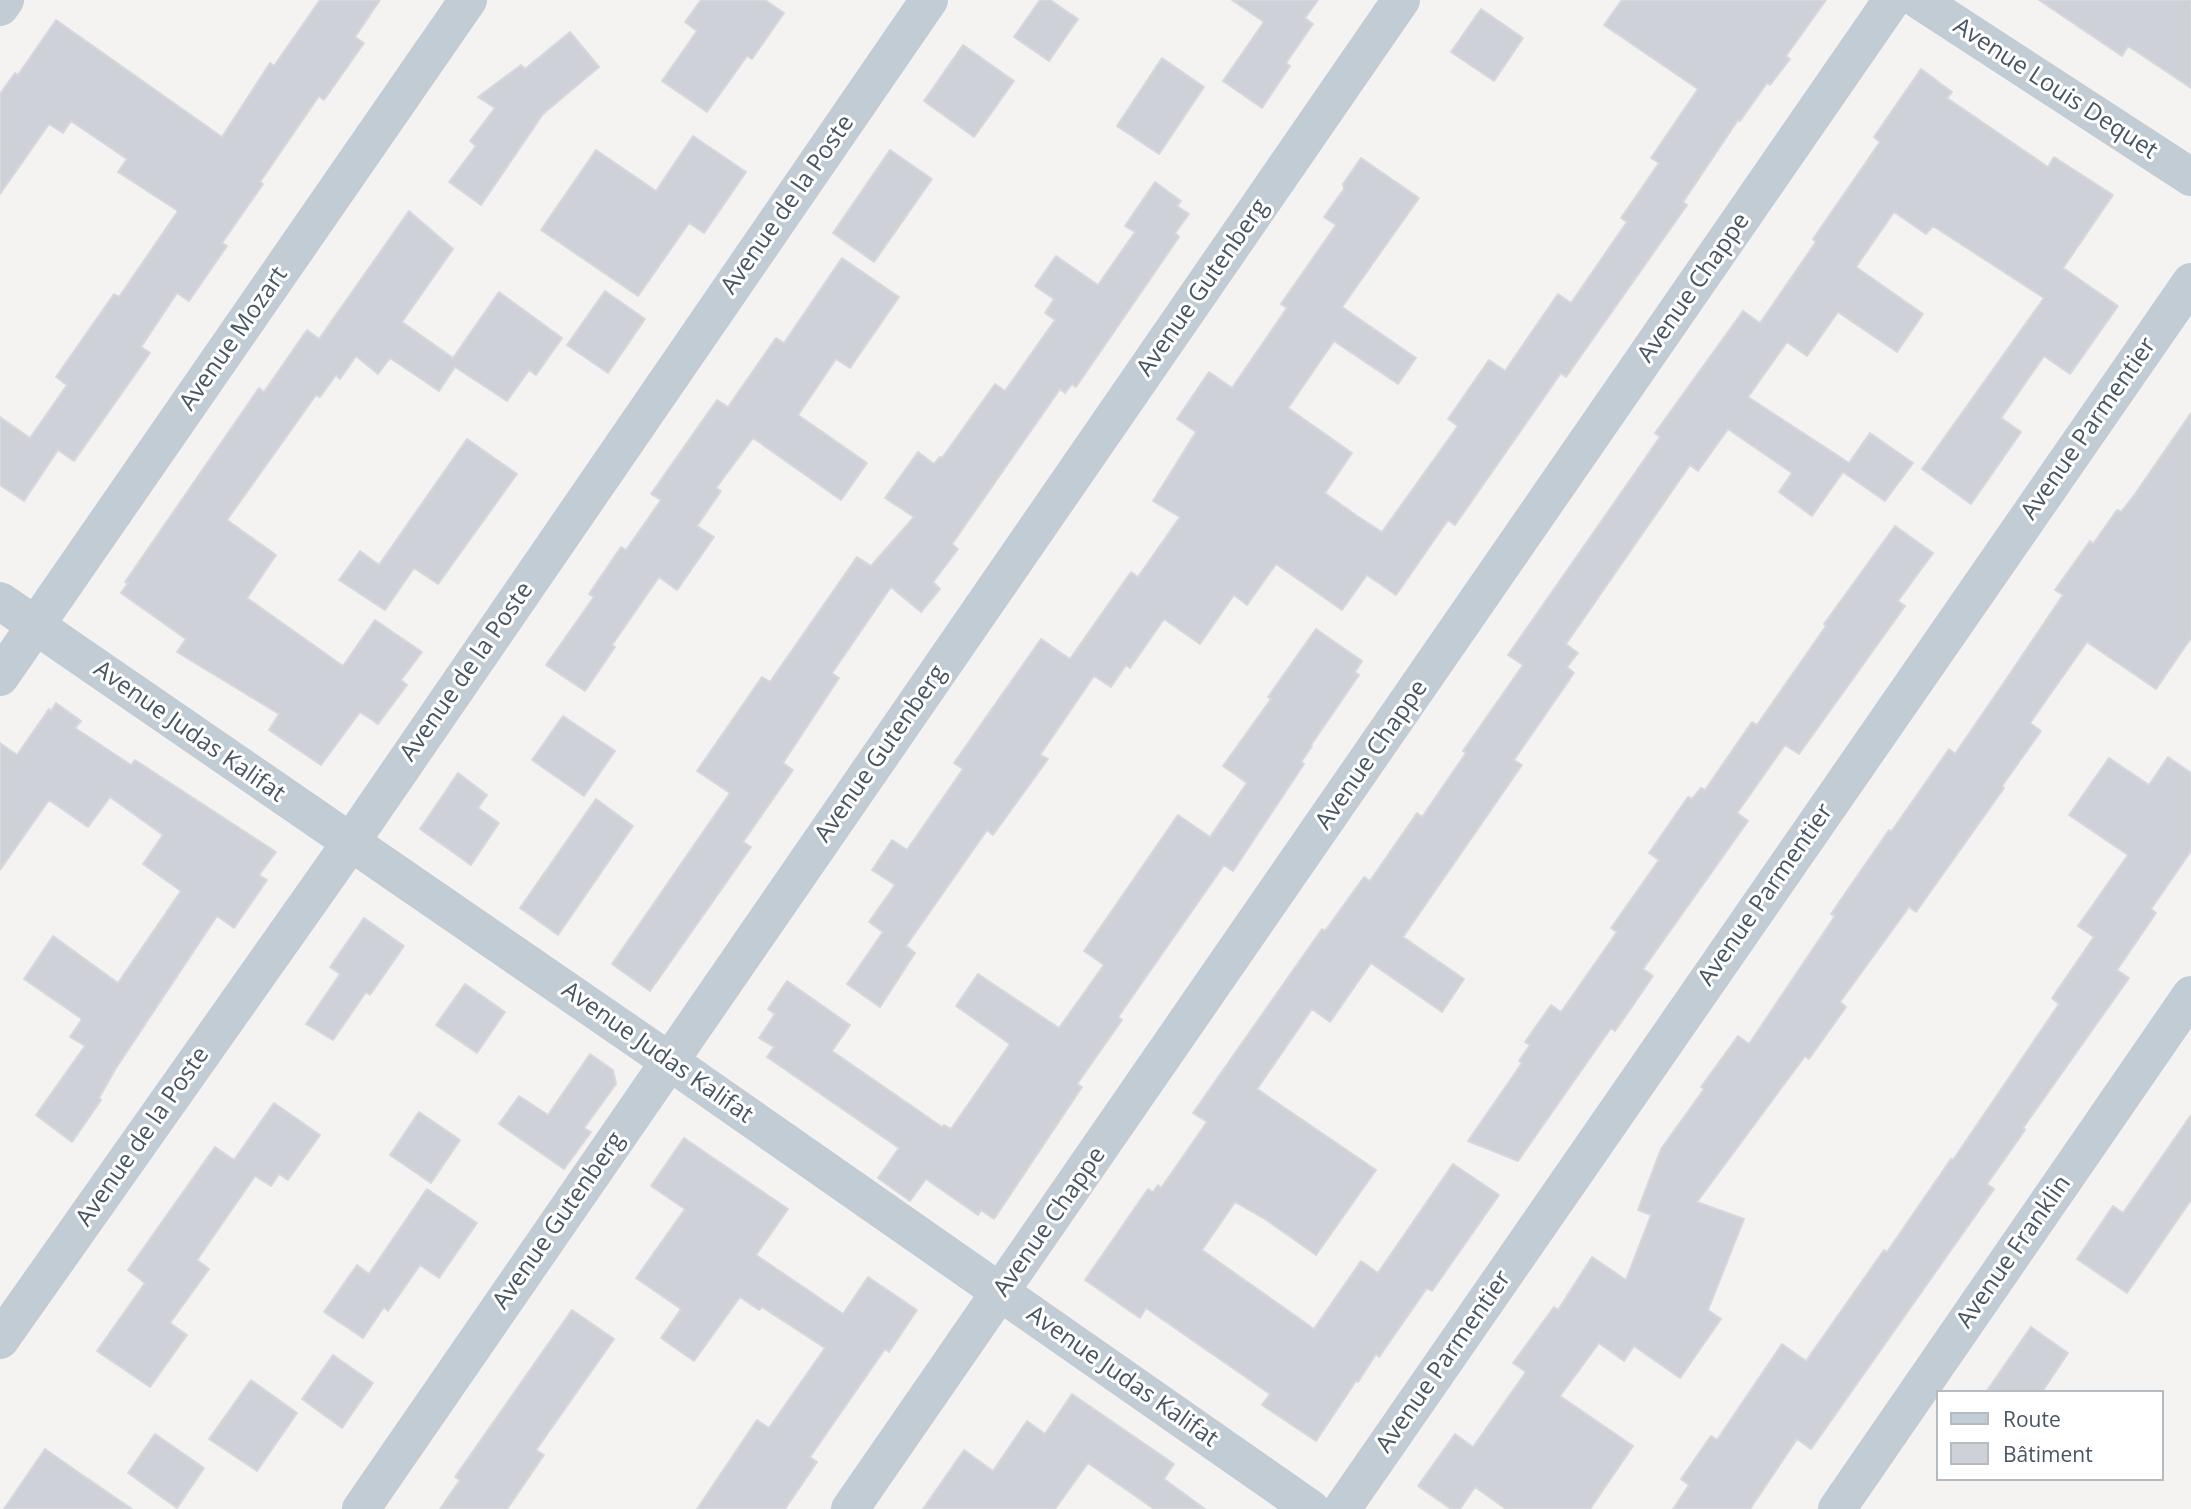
<!DOCTYPE html>
<meta charset="utf-8">
<style>
body{margin:0}
#map{position:relative;width:2191px;height:1509px;overflow:hidden;background:#f5f2f2;font-family:"Open Sans",sans-serif}
canvas{display:block}
.legend{position:absolute;left:1936px;top:1390px;width:228px;height:91px;box-sizing:border-box;background:#fff;border:2px solid #b6bbc0;margin:0;padding:9px 12px;list-style:none;font-size:21px;color:#485562}
.legend li{display:flex;align-items:center;gap:14px;height:35px}
.legend b{width:35px;border:2px solid #b6bbc0}
</style>
<div id="map">
<canvas width="2191" height="1509"></canvas>
<ul class="legend">
<li><b style="height:9px;background:#c2ccd4"></b>Route</li>
<li><b style="height:19px;background:#ced1d8"></b>Bâtiment</li>
</ul>
</div>
<script>
const c = document.querySelector('canvas').getContext('2d');
c.lineJoin = 'round';
function fill(path, color) {
  c.fillStyle = color;
  c.fill(path, 'evenodd');
}
function poly(rows) {
  const path = new Path2D();
  for (const r of rows) {
    path.moveTo(r[0], r[1]);
    for (let i = 2; i < r.length; i += 2) path.lineTo(r[i], r[i + 1]);
  }
  return path;
}
function stroke(path, color, width, dash) {
  c.strokeStyle = color;
  c.lineWidth = width;
  c.lineCap = dash ? 'butt' : 'round';
  c.setLineDash(dash || []);
  c.stroke(path);
}
function write(font, color, halo, rows, align = 'center') {
  c.font = font + ' "Open Sans",sans-serif';
  c.lineWidth = 6;
  c.setLineDash([]);
  c.textBaseline = 'middle';
  c.strokeStyle = halo;
  c.fillStyle = color;
  for (const [text, x, y, turn = 0] of rows) {
    c.save();
    c.translate(x, y);
    c.rotate((+turn || 0) * Math.PI / 180);
    c.textAlign = isNaN(turn) ? turn : align;
    if (halo) c.strokeText(text, 0, 0);
    c.fillText(text, 0, 0);
    c.restore();
  }
}
const building = poly([
 [320,0,380,0,355,37,364,43,324,100,319,96,260,182,263,184,222,243,227,246,189,301,177,293,141,347,150,353,74,461,58,450,24,501,0,485,0,417,30,438,67,385,56,377,114,294,119,297,178,211,118,172,127,159,71,121,63,133,49,124,0,194,0,94,15,73,18,75,56,20,222,137,270,63,274,66,320,0],
 [701,0,765,0,784,13,752,59,747,56,707,112,662,81,697,31,685,22,701,0],
 [1040,0,1050,0,1078,19,1049,61,1014,37,1040,0],
 [1232,0,1318,0,1305,18,1313,24,1286,63,1290,66,1262,108,1223,81,1264,22,1232,0],
 [1622,0,1826,0,1786,56,1790,59,1770,85,1767,83,1740,121,1738,120,1683,202,1687,205,1566,377,1561,373,1455,525,1448,520,1396,595,1367,575,1342,610,1276,564,1247,605,1234,595,1200,644,1164,619,1130,668,1126,665,1111,687,1094,676,1040,755,1048,759,993,835,987,830,906,946,915,953,880,1007,847,984,883,932,869,922,895,885,872,870,892,840,907,850,963,769,954,763,1041,639,1070,659,1131,572,1138,577,1180,517,1153,501,1196,432,1177,419,1209,372,1232,388,1287,308,1281,304,1336,225,1324,217,1344,189,1343,184,1361,158,1419,198,1342,307,1416,358,1398,384,1334,341,1288,408,1352,453,1325,493,1357,516,1382,532,1458,426,1448,419,1489,360,1505,371,1558,294,1571,303,1627,222,1621,218,1659,163,1651,158,1698,89,1604,25,1622,0],
 [2039,0,2191,0,2191,88,2128,46,2122,56,2039,0],
 [1481,9,1523,38,1494,81,1451,52,1481,9],
 [570,32,599,67,543,114,481,205,449,182,476,146,470,141,495,108,478,97,521,65,525,69,570,32],
 [963,45,1014,81,974,137,924,101,963,45],
 [1162,58,1204,87,1159,154,1117,126,1162,58],
 [1921,69,1952,92,1947,98,2048,167,2054,157,2113,195,2063,268,2118,306,2070,374,2044,356,2001,418,2021,432,1971,504,1922,469,2044,298,1933,226,1926,234,1894,212,1856,267,1923,314,1897,352,1838,312,1807,356,1787,342,1748,397,1849,463,1870,433,1913,463,1885,501,1843,472,1812,516,1779,492,1792,473,1728,429,1698,471,1690,465,1566,644,1578,653,1567,667,1574,673,1514,760,1522,765,1403,937,1464,979,1442,1012,1371,963,1330,1022,1312,1009,1257,1089,1376,1170,1316,1255,1265,1219,1235,1202,1202,1250,1314,1329,1361,1261,1378,1273,1453,1164,1499,1195,1432,1291,1427,1288,1379,1357,1376,1354,1358,1382,1356,1381,1316,1441,1262,1405,1270,1394,1146,1308,1140,1318,1085,1280,1148,1189,1153,1192,1158,1185,1161,1188,1207,1122,1193,1113,1322,929,1325,931,1364,877,1370,881,1417,813,1422,817,1466,753,1463,751,1523,665,1508,655,1660,437,1655,433,1743,311,1760,323,1816,242,1813,239,1880,142,1874,137,1921,69],
 [693,136,746,172,704,233,689,223,638,296,541,230,596,150,656,191,693,136],
 [890,150,932,179,874,262,833,233,890,150],
 [1155,182,1181,201,1177,206,1189,214,1175,233,1179,237,1076,387,1072,384,1065,393,1060,389,952,544,958,549,933,582,940,589,921,612,891,587,832,673,839,678,783,763,793,770,743,842,751,847,650,991,612,964,730,793,697,771,762,677,770,682,857,557,871,566,914,517,885,498,918,452,934,464,940,457,942,458,995,384,1005,391,1055,320,1045,313,1054,299,1035,286,1056,256,1098,285,1135,232,1125,226,1155,182],
 [409,211,453,249,402,322,453,358,499,292,562,338,536,375,529,370,507,401,455,367,439,391,390,358,378,374,356,356,340,379,336,375,320,397,316,395,227,520,276,555,247,598,343,666,375,620,422,652,401,680,407,685,378,724,360,712,321,765,269,730,279,714,177,652,186,639,121,593,128,583,125,582,259,388,264,392,307,330,319,339,409,211],
 [842,258,899,297,850,368,836,359,798,415,867,463,841,500,753,438,716,488,721,491,697,526,714,537,677,590,659,577,612,645,615,647,585,691,546,665,594,597,589,594,621,547,626,550,661,500,651,494,717,400,728,407,776,338,784,343,842,258],
 [605,291,645,319,608,373,567,345,605,291],
 [2191,413,2191,638,2156,689,2087,642,2030,723,2041,731,2002,786,2004,788,1916,912,1909,907,1840,1002,1846,1007,1809,1059,1805,1056,1697,1202,1744,1219,1708,1310,1721,1319,1680,1378,1634,1346,1624,1361,1599,1343,1560,1396,1633,1446,1590,1509,1506,1509,1475,1487,1460,1509,1451,1509,1418,1486,1455,1434,1473,1447,1526,1372,1513,1363,1554,1307,1558,1310,1592,1257,1626,1280,1651,1215,1638,1210,1661,1149,1704,1089,1701,1087,1738,1036,1749,1044,1835,916,1831,914,1889,830,1891,832,1949,749,1955,754,2003,684,2063,595,2055,590,2090,541,2093,544,2117,510,2121,512,2135,494,2191,413],
 [467,439,517,474,438,584,414,568,385,610,339,580,360,551,379,565,467,439],
 [1895,526,1933,553,1898,601,1905,606,1799,754,1785,745,1737,813,1748,821,1643,969,1653,976,1627,1014,1615,1031,1611,1028,1518,1161,1468,1141,1522,1063,1519,1061,1530,1045,1525,1042,1551,1005,1561,1012,1617,932,1611,928,1659,860,1649,853,1688,797,1692,799,1701,788,1705,790,1752,722,1757,725,1826,626,1824,624,1895,526],
 [1316,629,1362,661,1355,672,1359,675,1311,745,1312,746,1301,762,1304,764,1233,871,1224,865,1118,1017,1122,1020,1077,1084,1082,1087,994,1219,981,1210,978,1215,926,1179,910,1201,878,1178,899,1148,767,1057,774,1047,759,1038,775,1014,768,1009,787,981,850,1025,832,1051,942,1127,944,1125,951,1129,1010,1044,956,1006,978,974,1059,1028,1104,965,1084,951,1178,815,1210,837,1247,783,1223,766,1271,699,1268,697,1316,629],
 [56,703,81,721,75,728,131,765,135,760,276,852,259,875,267,880,234,928,217,916,116,1068,99,1098,101,1100,72,1142,36,1115,85,1046,70,1037,82,1019,24,979,53,936,118,983,181,891,143,864,163,835,110,797,88,827,49,800,0,870,0,743,17,755,49,709,51,711,56,703],
 [563,716,615,751,584,796,532,760,563,716],
 [2168,757,2191,773,2191,851,2151,909,2156,913,2117,970,2129,978,2023,1128,2025,1130,1987,1184,1994,1189,1811,1449,1797,1439,1750,1509,1673,1509,1689,1485,1681,1479,1711,1436,1717,1440,1782,1344,1806,1361,1884,1250,1887,1252,1951,1159,1953,1160,2059,1004,2052,998,2094,937,2078,926,2128,855,2069,815,2109,758,2149,785,2168,757],
 [458,773,487,795,478,808,499,823,471,865,420,829,458,773],
 [596,799,633,826,558,935,520,908,596,799],
 [364,918,404,946,370,995,366,992,333,1040,306,1024,340,974,330,967,364,918],
 [465,984,505,1012,477,1053,436,1025,465,984],
 [590,1054,613,1070,616,1084,584,1128,591,1132,564,1169,499,1124,519,1096,548,1115,590,1054],
 [274,1103,320,1135,288,1180,279,1174,271,1186,255,1176,197,1260,209,1269,170,1323,187,1335,150,1387,97,1351,145,1283,128,1270,215,1147,234,1160,274,1103],
 [419,1112,460,1140,431,1183,390,1155,419,1112],
 [2191,1115,2191,1200,2127,1293,2077,1259,2113,1206,2123,1213,2191,1115],
 [684,1138,788,1209,756,1255,843,1314,868,1277,917,1310,889,1352,885,1349,810,1457,817,1462,785,1509,697,1509,757,1420,769,1428,825,1348,762,1307,759,1310,740,1297,694,1361,661,1338,681,1309,636,1278,685,1209,651,1186,684,1138],
 [427,1189,477,1223,439,1278,420,1265,388,1311,384,1307,363,1338,324,1312,357,1265,369,1274,427,1189],
 [572,1310,614,1339,536,1450,544,1455,507,1509,440,1509,460,1480,455,1477,572,1310],
 [2031,1327,2068,1353,2042,1392,1986,1392,2031,1327],
 [333,1355,373,1383,342,1428,302,1399,333,1355],
 [251,1380,297,1413,257,1471,209,1439,251,1380],
 [1072,1394,1174,1464,1164,1479,1205,1509,1154,1509,1088,1463,1055,1509,923,1509,964,1450,993,1471,1027,1421,1045,1434,1072,1394],
 [155,1434,204,1468,177,1508,128,1473,155,1434],
 [45,1449,75,1470,132,1509,4,1509,45,1449]
]);
fill(building, '#ced1d8');
stroke(building, '#d6d8de', 2);
stroke(poly([
 [1919,0,2191,177],
 [0,7,5,0],
 [0,601,669,1061,1311,1509],
 [0,677,468,0],
 [0,1340,337,862,929,0],
 [361,1509,1401,0],
 [850,1509,1892,0],
 [1342,1509,2191,282],
 [1837,1509,2191,995]
]), '#c2ccd4', 38);
write('24px', '#485562', '#fff', [
 ["Avenue Louis Dequet",2055,89,33],
 ["Avenue de la Poste",788,205,-55],
 ["Avenue Gutenberg",1203,288,-55],
 ["Avenue Chappe",1694,288,-55],
 ["Avenue Mozart",234,339,-55],
 ["Avenue Parmentier",2089,429,-55],
 ["Avenue de la Poste",467,672,-55],
 ["Avenue Judas Kalifat",189,732,35],
 ["Avenue Gutenberg",881,754,-55],
 ["Avenue Chappe",1372,755,-55],
 ["Avenue Parmentier",1766,895,-55],
 ["Avenue Judas Kalifat",657,1053,35],
 ["Avenue de la Poste",143,1137,-55],
 ["Avenue Gutenberg",559,1221,-55],
 ["Avenue Chappe",1050,1222,-55],
 ["Avenue Franklin",2014,1252,-55],
 ["Avenue Parmentier",1444,1362,-55],
 ["Avenue Judas Kalifat",1122,1377,35]
]);
</script>
